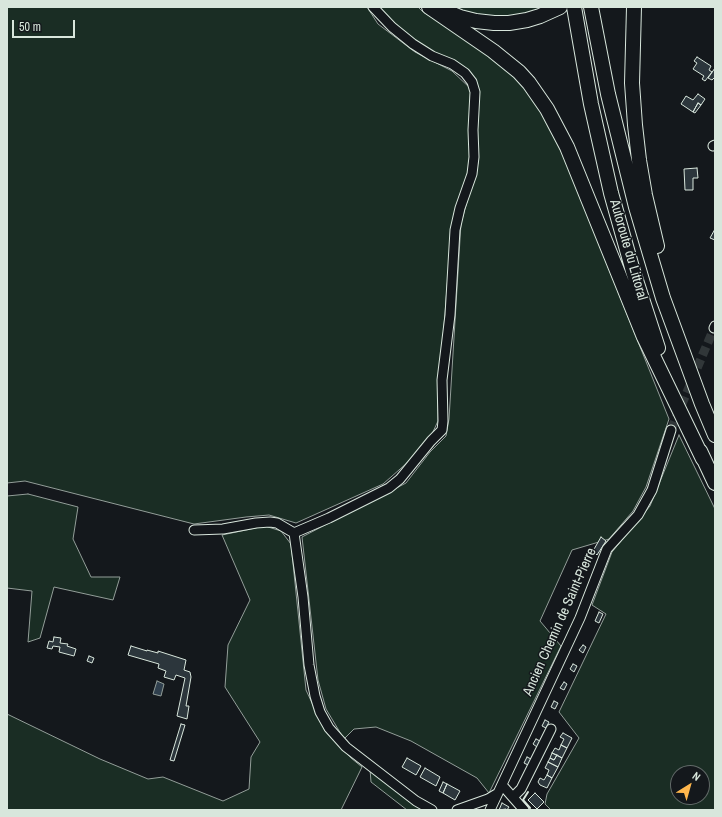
<!DOCTYPE html>
<style>
body{margin:0}
#map{position:relative;width:722px;height:817px;overflow:hidden;background:#14181c;font-family:"Archivo Narrow",sans-serif}
canvas{display:block}
.frame{position:absolute;inset:0;border:8px solid #d8e6dc;pointer-events:none}
.north{position:absolute;left:670px;top:765px;width:40px;height:40px;box-sizing:border-box;background:#14181c;border:1px solid #626a69;border-radius:50%;rotate:37deg;font-size:11px;font-weight:700;line-height:16px;text-align:center;color:#d8e6dc}
.north::after{content:'';display:block;margin:auto;width:14px;height:18px;background:#ffb74d;clip-path:polygon(50% 0,100% 100%,50% 72%,0 100%)}
.scale{position:absolute;left:12px;top:20px;width:63px;height:18px;box-sizing:border-box;border:2px solid #d8e6dc;border-top:0;padding-left:5px;font-size:12px;line-height:14px;white-space:nowrap;color:#d8e6dc;-webkit-text-stroke:3px #14181c;paint-order:stroke}
</style>
<div id="map">
<canvas width="722" height="817"></canvas>
<div class="frame"></div>
<div class="north">N</div>
<div class="scale">50 m</div>
</div>
<script>
const c = document.querySelector('canvas').getContext('2d');
c.lineJoin = 'round';
function fill(path, color) {
  c.fillStyle = color;
  c.fill(path, 'evenodd');
}
function poly(rows) {
  const path = new Path2D();
  for (const r of rows) {
    path.moveTo(r[0], r[1]);
    for (let i = 2; i < r.length; i += 2) path.lineTo(r[i], r[i + 1]);
  }
  return path;
}
function stroke(path, color, width, dash) {
  c.strokeStyle = color;
  c.lineWidth = width;
  c.lineCap = dash ? 'butt' : 'round';
  c.setLineDash(dash || []);
  c.stroke(path);
}
function write(font, color, halo, rows, align = 'center') {
  c.font = font + ' "Archivo Narrow",sans-serif';
  c.lineWidth = 3;
  c.setLineDash([]);
  c.textBaseline = 'middle';
  c.strokeStyle = halo;
  c.fillStyle = color;
  for (const [text, x, y, turn = 0] of rows) {
    c.save();
    c.translate(x, y);
    c.rotate((+turn || 0) * Math.PI / 180);
    c.textAlign = isNaN(turn) ? turn : align;
    if (halo) c.strokeText(text, 0, 0);
    c.fillText(text, 0, 0);
    c.restore();
  }
}
const green = poly([
 [7,7,367,7,378,24,415,52,452,71,471,89,471,161,452,226,438,400,438,421,432,434,416,455,383,484,296,523,269,515,246,517,194,524,25,481,7,483,7,7],
 [379,7,418,7,423,12,488,52,513,74,537,102,564,157,669,419,646,487,633,511,609,539,572,550,540,621,561,646,489,793,477,778,411,741,376,727,354,729,344,739,326,709,318,680,302,537,406,483,430,452,446,436,449,419,461,223,478,163,475,79,427,49,401,31,379,7],
 [450,7,548,7,528,14,502,17,477,16,450,7],
 [679,435,715,509,715,810,551,810,545,804,547,794,579,738,559,712,606,614,592,605,612,552,650,506,679,435],
 [678,773,702,773,702,797,678,797,678,773],
 [28,494,78,507,73,539,91,577,120,577,113,600,54,587,40,638,28,642,32,591,7,588,7,496,28,494],
 [265,526,281,531,291,544,306,690,325,731,351,758,362,767,341,810,7,810,7,714,100,759,148,779,163,777,223,801,249,789,251,757,260,742,225,687,228,645,250,600,222,535,265,526],
 [370,769,422,810,407,810,371,782,370,769]
]);
fill(green, '#1a2d24');
stroke(green, '#939e99', 1);
const water = poly([
 [157,681,164,684,161,696,153,694,157,681]
]);
fill(water, '#2f3f4d');
stroke(water, '#939e99', 1);
const building = poly([
 [697,57,711,66,709,70,712,72,705,81,702,79,704,76,693,69,697,63,694,61,697,57],
 [715,68,715,77,712,80,708,78,715,68],
 [698,94,705,99,701,105,698,103,693,112,681,104,686,96,693,100,698,94],
 [698,103,701,105,695,113,693,112,698,103],
 [697,168,698,178,693,178,693,190,685,190,684,169,697,168],
 [715,229,715,240,710,238,715,229],
 [601,537,606,541,597,555,593,551,601,537],
 [599,612,603,614,599,623,595,621,599,612],
 [54,637,61,638,60,643,68,644,67,646,76,649,74,656,59,652,60,647,53,646,52,649,47,648,49,641,53,642,54,637],
 [583,645,586,647,583,653,579,650,583,645],
 [131,646,147,651,147,650,158,653,158,651,186,660,184,670,190,672,191,677,186,706,189,706,187,719,177,716,185,678,176,675,174,680,164,677,166,671,158,668,159,664,128,655,131,646],
 [89,656,94,658,92,663,87,661,89,656],
 [573,664,577,666,574,672,570,669,573,664],
 [564,682,567,684,564,690,560,688,564,682],
 [554,701,558,703,555,709,551,707,554,701],
 [545,720,549,722,546,728,542,726,545,720],
 [181,724,185,725,174,761,170,760,181,724],
 [563,733,572,738,567,748,561,745,564,739,560,737,563,733],
 [536,739,540,741,537,747,533,744,536,739],
 [561,745,567,748,562,758,552,753,555,748,559,750,561,745],
 [552,753,557,755,554,760,550,758,552,753],
 [557,755,562,758,558,767,548,762,550,758,554,760,557,755],
 [527,757,531,759,528,765,524,763,527,757],
 [407,758,421,766,416,775,402,767,407,758],
 [548,762,558,767,552,778,547,775,549,770,545,768,548,762],
 [425,768,440,777,436,786,420,777,425,768],
 [547,775,552,778,547,788,540,785,538,782,540,778,544,780,547,775],
 [443,782,447,784,443,793,439,791,443,782],
 [447,784,460,791,455,800,443,793,447,784],
 [535,793,544,802,537,809,528,800,535,793],
 [502,803,509,807,507,810,506,809,499,810,502,803]
]);
fill(building, '#2c363c');
stroke(building, '#d8e6dc', 1);
stroke(poly([
 [671,430,714,328]
]), '#313739', 9, [9, 4.5]);
const minor = poly([
 [373,7,392,27,413,44,432,56,452,64,465,73,472,82,475,92,473,130,474,157,472,174,460,208,455,230,450,315,442,380,443,421,442,430,431,441,400,479,389,488,329,518,294,533,303,597,309,665,315,696,320,712,329,728,346,747,416,801,432,810],
 [713,146,715,145],
 [714,328,715,326],
 [194,530,223,529,256,523,270,522,277,523,294,533],
 [502,785,524,810],
 [513,797,521,789,551,729],
 [457,810,488,799,498,793],
 [490,810,580,618,607,549,638,515,652,490,671,430]
]);
const highway = poly([
 [429,7,493,51,519,72,529,83,547,109,567,147,644,337,703,459],
 [574,7,591,104,611,193,633,271,658,348],
 [591,7,608,94,636,207,663,298,702,404,715,435],
 [634,7,632,83,635,125,639,160,645,195,657,246],
 [443,10,460,17,476,21,494,23,509,23,527,20,540,16,560,7],
 [700,451,715,483]
]);
stroke(minor, '#d8e6dc', 11);
stroke(highway, '#d8e6dc', 16);
stroke(minor, '#14181c', 9);
stroke(highway, '#14181c', 14);
stroke(poly([
 [528,792,523,800,530,808]
]), '#d8e6dc', 2);
write('14px', '#d8e6dc', '#14181c', [
 ["Autoroute du Littoral",628,250,74],
 ["Ancien Chemin de Saint-Pierre",560,622,-66]
]);
</script>
